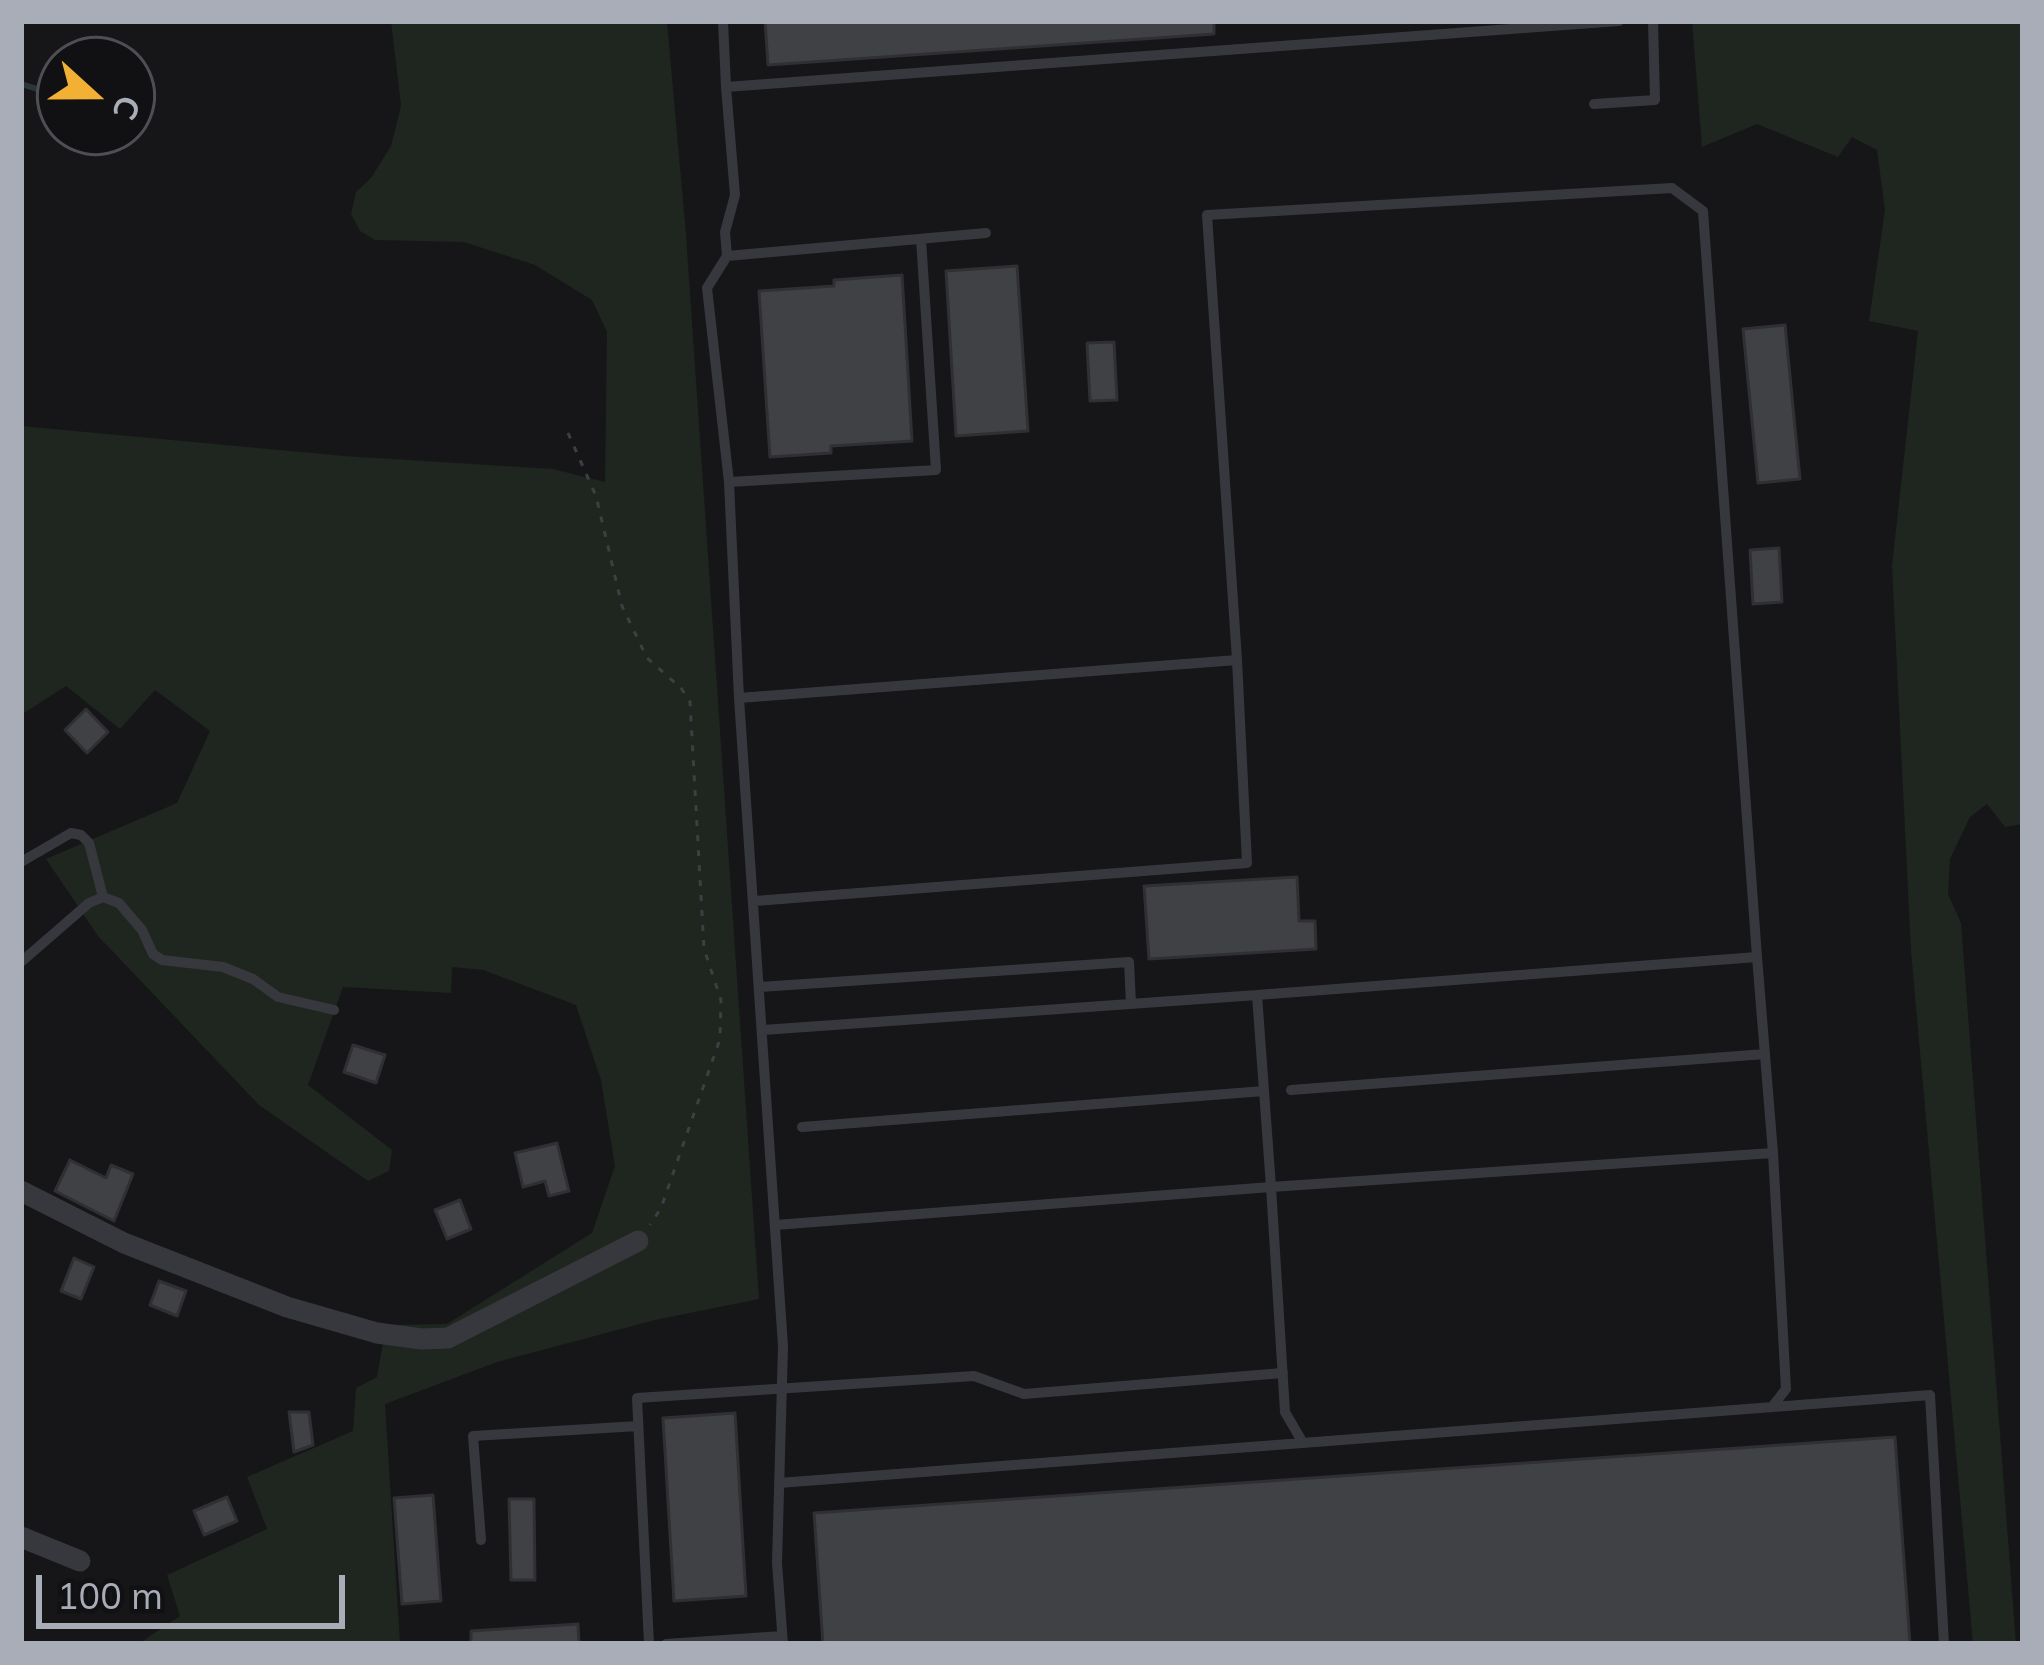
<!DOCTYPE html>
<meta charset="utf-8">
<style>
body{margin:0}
#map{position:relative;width:2044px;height:1665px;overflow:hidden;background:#161618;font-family:Mulish,sans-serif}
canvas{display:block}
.frame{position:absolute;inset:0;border:24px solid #a8adb8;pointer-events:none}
.north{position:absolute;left:36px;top:36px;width:120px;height:120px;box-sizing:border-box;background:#111113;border:3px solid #4d4f55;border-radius:50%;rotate:111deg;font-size:33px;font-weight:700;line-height:48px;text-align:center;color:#a8adb8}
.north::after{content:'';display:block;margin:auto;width:42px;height:54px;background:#f2b134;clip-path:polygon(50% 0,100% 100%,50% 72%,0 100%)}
.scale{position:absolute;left:36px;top:1575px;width:309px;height:54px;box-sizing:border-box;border:6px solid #a8adb8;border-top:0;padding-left:15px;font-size:36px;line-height:42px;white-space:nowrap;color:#a8adb8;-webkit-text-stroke:9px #111113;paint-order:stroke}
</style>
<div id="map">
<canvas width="2044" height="1665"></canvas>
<div class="frame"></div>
<div class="north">С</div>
<div class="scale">100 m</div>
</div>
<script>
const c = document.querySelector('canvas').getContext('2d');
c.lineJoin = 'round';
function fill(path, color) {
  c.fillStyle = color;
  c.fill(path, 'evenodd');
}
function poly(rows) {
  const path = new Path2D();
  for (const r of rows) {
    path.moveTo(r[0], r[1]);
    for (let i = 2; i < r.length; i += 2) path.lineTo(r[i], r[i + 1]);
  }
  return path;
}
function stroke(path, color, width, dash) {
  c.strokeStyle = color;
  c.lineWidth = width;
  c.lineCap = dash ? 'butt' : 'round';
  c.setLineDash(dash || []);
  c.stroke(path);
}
fill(poly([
 [391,21,667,21,686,235,759,1299,655,1320,497,1362,385,1404,400,1644,138,1644,180,1616,167,1575,267,1529,247,1477,353,1431,356,1388,377,1377,386,1325,447,1324,592,1233,615,1166,601,1080,576,1005,483,970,452,967,451,993,343,987,308,1085,392,1150,389,1171,368,1181,259,1105,98,936,46,859,177,803,210,731,155,690,120,729,66,686,21,715,21,426,344,456,553,469,605,482,607,332,592,300,535,265,464,242,375,240,360,231,351,214,356,192,371,178,391,146,401,106],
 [1692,21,2023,21,2023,824,2005,827,1987,804,1970,817,1950,859,1948,894,1961,923,2016,1644,1973,1644,1911,951,1892,566,1918,331,1869,321,1885,210,1877,150,1852,137,1838,157,1757,124,1702,147]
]), '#1e261f');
stroke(poly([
 [21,84,60,96],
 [132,120,142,123]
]), '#2c353c', 6);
const building = poly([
 [765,21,1214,21,1214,34,768,65,765,21],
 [1017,266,1028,431,956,436,946,271,1017,266],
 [902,275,912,441,831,446,831,453,770,457,759,291,834,286,834,280,902,275],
 [1785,325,1800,479,1758,483,1743,329,1785,325],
 [1114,342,1117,400,1090,401,1087,343,1114,342],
 [1779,548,1782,602,1753,604,1750,550,1779,548],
 [86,709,108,732,87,753,65,730,86,709],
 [1297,877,1299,921,1315,921,1316,949,1149,959,1144,886,1297,877],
 [353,1045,385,1055,376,1083,344,1072,353,1045],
 [557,1143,569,1191,549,1196,545,1181,523,1187,515,1153,557,1143],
 [70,1160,106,1178,111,1165,133,1174,114,1221,55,1191,70,1160],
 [460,1200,471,1229,447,1239,435,1210,460,1200],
 [74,1258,94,1267,81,1299,61,1291,74,1258],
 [159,1281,186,1291,177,1316,150,1305,159,1281],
 [289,1412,309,1412,313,1445,294,1452,289,1412],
 [735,1413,746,1596,674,1601,663,1418,735,1413],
 [1895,1437,1910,1644,823,1644,814,1513,1895,1437],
 [433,1495,441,1601,402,1604,394,1498,433,1495],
 [227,1497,237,1521,204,1535,194,1511,227,1497],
 [509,1499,534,1499,535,1580,511,1580,509,1499],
 [578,1624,579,1644,471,1644,471,1631,578,1624]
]);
fill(building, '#404145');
stroke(building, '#303034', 3);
stroke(poly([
 [568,433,596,496,622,606,647,658,681,688,690,702,704,949,721,1000,720,1039,661,1208,650,1225]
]), '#3d3f44', 3, [6, 9]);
stroke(poly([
 [723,21,726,87,1619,21],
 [726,87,735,195,725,232,727,256,986,233],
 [1594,104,1655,100,1653,21],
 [727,256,707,288,729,482,936,470,921,239],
 [729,482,739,698,783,1346,777,1563,783,1644],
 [1237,660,1207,215,1672,188,1703,211,1757,957],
 [739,698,1237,660,1247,863,755,901],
 [21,862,71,833,81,835,89,843,103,897],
 [21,962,89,903,103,897,119,903,142,930,153,954,162,960,223,967,253,979,278,997,334,1010],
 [760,987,1129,962,1131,1004],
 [763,1030,1257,995],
 [1291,1090,1765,1054],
 [802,1127,1264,1091],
 [775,1225,1271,1187,1257,995,1757,957,1773,1153],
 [1303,1443,1285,1412,1271,1187,1773,1153,1786,1389,1772,1407],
 [779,1483,1930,1395,1944,1644],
 [481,1540,473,1436,638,1426],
 [649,1644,637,1398,974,1376,1024,1394,1283,1373],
 [666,1644,782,1636]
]), '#37383d', 10);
stroke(poly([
 [21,1191,124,1243,287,1307,377,1333,422,1339,448,1338,638,1241],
 [21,1537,80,1561]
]), '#37383d', 21);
</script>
